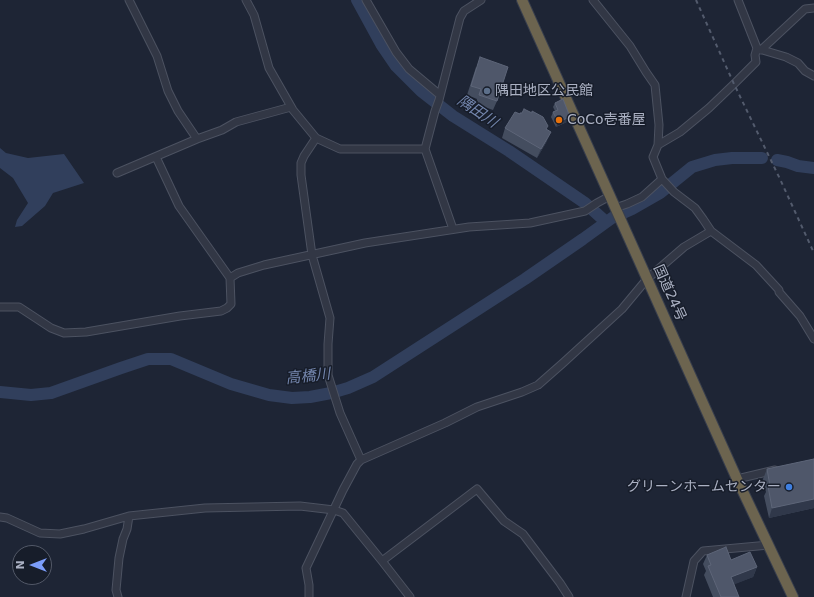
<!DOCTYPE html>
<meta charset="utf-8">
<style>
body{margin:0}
#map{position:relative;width:814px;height:597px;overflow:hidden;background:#1e2535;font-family:"DejaVu Sans",sans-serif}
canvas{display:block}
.north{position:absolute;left:12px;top:545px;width:40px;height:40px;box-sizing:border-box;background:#171d2a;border:1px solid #525867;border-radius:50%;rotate:270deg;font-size:11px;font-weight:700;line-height:16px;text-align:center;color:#abb1c3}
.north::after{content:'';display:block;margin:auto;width:14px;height:18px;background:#7b9cf8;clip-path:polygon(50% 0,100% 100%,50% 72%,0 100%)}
</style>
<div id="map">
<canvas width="814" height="597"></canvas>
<div class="north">N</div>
</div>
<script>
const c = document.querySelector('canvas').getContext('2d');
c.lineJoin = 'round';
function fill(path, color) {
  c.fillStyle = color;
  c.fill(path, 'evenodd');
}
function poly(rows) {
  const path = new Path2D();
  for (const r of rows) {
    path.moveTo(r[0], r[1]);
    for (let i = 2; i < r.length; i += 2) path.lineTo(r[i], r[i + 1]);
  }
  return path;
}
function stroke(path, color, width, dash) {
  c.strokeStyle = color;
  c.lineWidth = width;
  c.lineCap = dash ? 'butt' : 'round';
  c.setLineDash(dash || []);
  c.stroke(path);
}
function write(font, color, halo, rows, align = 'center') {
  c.font = font + ' "DejaVu Sans","Noto Sans JP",sans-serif';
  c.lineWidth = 3;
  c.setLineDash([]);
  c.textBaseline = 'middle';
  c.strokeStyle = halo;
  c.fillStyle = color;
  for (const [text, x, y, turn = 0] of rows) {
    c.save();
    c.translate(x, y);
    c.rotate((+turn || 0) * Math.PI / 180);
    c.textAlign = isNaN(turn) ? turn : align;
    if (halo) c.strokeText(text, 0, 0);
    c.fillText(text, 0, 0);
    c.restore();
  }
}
fill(poly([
 [0,148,6,153,28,158,64,154,84,183,53,193,45,206,22,226,15,227,17,220,28,203,13,178,0,168]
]), '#313f5c');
stroke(poly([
 [357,0,381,44,396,66,421,91,453,116,509,151,585,203,606,222],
 [777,160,787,162,798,166,814,168],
 [0,392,31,395,51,393,121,368,148,359,171,359,231,384,269,395,292,398,310,397,331,393,348,388,373,377,525,279,583,239,612,218,632,209,660,193,692,167,715,160,732,158,762,158]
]), '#313f5c', 12);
const minor = poly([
 [246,0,254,15,269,68,293,110,316,138,340,149,425,149],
 [366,0,396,52,409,69,440,95],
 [593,0,630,46,646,72,655,85,659,125,658,145,653,157,662,179,674,192,695,208,703,219,711,231,756,265,779,290,779,292,800,316,814,339],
 [759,49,786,57,798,63,805,71,814,76],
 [761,50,805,9,814,8],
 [316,138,304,156,301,163,301,175,312,255,330,318,328,344,328,375,340,413,361,460],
 [197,139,222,130,236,122,291,107],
 [658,145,680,132,709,108,734,84,756,62,755,55,757,48,738,0],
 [156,157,179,206,230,278],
 [117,173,197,139,178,111,168,91,157,56,129,0],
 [615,208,627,204,642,197,662,179],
 [453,229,425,149,435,111,439,100,460,18,464,11,481,0],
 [0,307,19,307,51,328,64,333,86,332,180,316,221,311,227,308,231,304,230,278,238,273,264,265,365,243,469,227,530,223,585,211,597,203,610,196],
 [737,479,775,470],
 [0,517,7,518,40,533,60,534,84,529,129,516,205,508,300,506,334,510,343,513,382,561,410,597],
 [382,561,477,489,504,521,523,534,560,583,569,597],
 [118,597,116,590,119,558,123,539,127,529,129,516],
 [309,597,309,585,306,568,343,490,357,464,361,460,445,423,477,407,522,392,538,385,563,363,622,309,647,279,684,247,711,231],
 [686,597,694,561,703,551,769,545]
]);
const highway = poly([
 [522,0,737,479,793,597]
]);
stroke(minor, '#4c5261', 9);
stroke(highway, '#393f4d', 12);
stroke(minor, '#323745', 7);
stroke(highway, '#6c644f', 10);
stroke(poly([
 [696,0,734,84,780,179,814,253]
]), '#535b6d', 2, [4, 4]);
fill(poly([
 [476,67,497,101,493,110,476,104,477,99,467,95],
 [555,103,569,121,556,127,551,117,553,112,555,111,553,107],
 [520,114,547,129,547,141,537,158,502,138,505,128],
 [814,459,814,508,769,518,764,496,766,492,763,479,767,469],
 [707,555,731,560,757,567,753,577,734,584,739,597,713,597,704,575,706,571,703,564]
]), '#444d5f');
fill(poly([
 [570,117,569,121,556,127,558,122],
 [551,132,547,141,537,158,541,149],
 [814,499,814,508,769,518,772,508],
 [757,567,753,577,728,587,731,577]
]), '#30384a');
const building = poly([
 [480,57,508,67,497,101,479,95,481,89,471,86,480,57],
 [563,99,570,117,558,122,553,112,558,110,555,103,563,99],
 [524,109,532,113,532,111,543,117,548,126,546,129,551,132,541,149,505,128,515,112,520,114,520,113,522,113,524,109],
 [814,459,814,499,772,508,768,486,770,486,767,469,814,459],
 [726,547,731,560,750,552,757,567,731,577,739,597,721,597,708,566,711,565,707,555,726,547]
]);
fill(building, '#4f576a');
stroke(building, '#5d6578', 1);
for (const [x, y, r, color] of [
 [487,91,4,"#5c6f8a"],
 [559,120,4,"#e8710a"],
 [789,487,4,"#3f7fe0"]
]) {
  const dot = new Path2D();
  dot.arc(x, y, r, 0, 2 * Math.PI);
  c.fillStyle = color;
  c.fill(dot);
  stroke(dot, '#171d2a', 1.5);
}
write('14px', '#abb1c3', '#171d2a', [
 ["隅田地区公民館",495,91],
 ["CoCo壱番屋",567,120],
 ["グリーンホームセンター",781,487,"right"]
], 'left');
write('14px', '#abb1c3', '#171d2a', [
 ["国道24号",669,293,66]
]);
write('italic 15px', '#7385ac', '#171d2a', [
 ["隅田川",477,112,34],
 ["高橋川",308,377,-6]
]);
</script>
